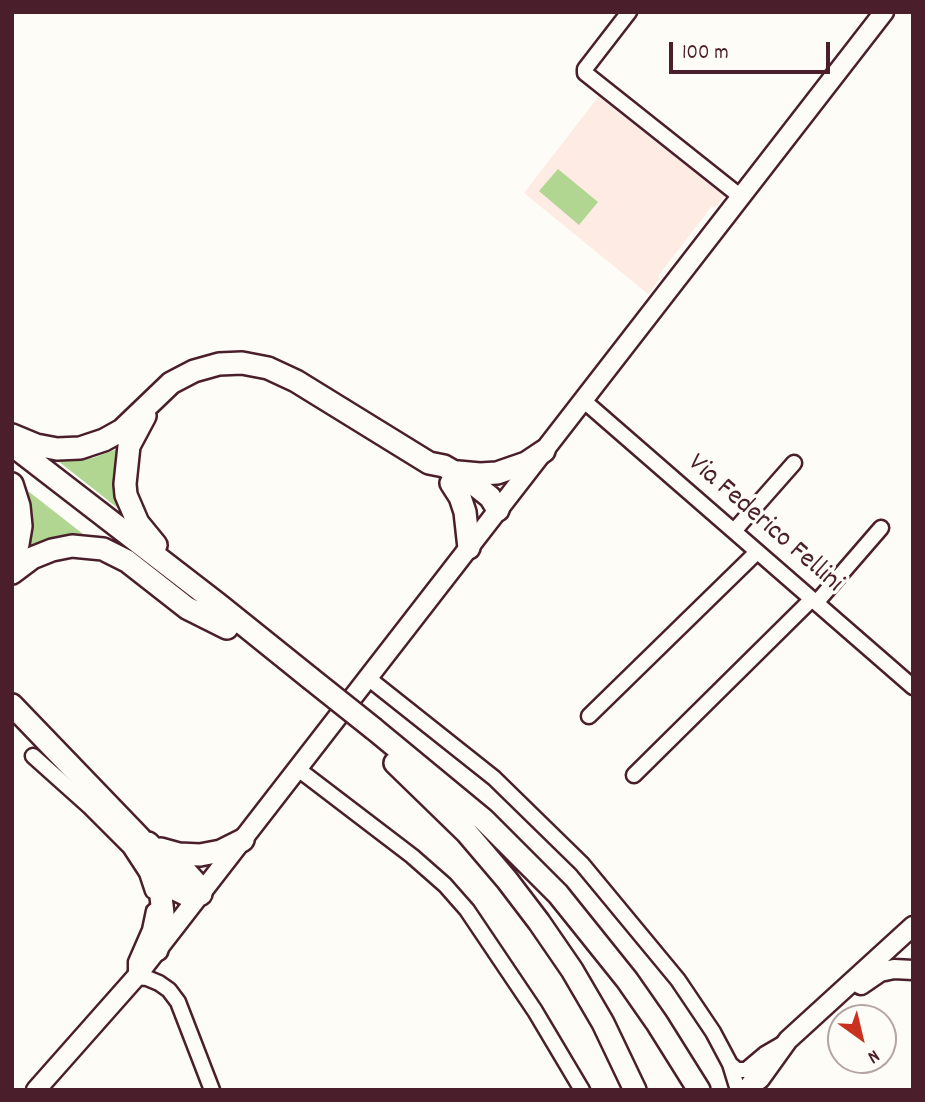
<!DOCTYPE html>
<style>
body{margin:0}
#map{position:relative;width:925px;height:1102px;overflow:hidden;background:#fdfcf7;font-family:Dekko,sans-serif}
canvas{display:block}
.frame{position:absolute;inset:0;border:14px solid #4a1f2b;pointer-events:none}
.north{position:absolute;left:827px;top:1004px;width:70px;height:70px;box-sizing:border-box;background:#fdfcf7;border:2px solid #b5a4a5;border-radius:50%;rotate:146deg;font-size:19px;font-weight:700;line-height:28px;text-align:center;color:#4a1f2b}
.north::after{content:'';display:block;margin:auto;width:24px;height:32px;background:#c8321e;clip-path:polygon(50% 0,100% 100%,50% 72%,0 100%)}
.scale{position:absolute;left:669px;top:42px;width:161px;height:32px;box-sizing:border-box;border:4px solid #4a1f2b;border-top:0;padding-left:9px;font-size:21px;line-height:24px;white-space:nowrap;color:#4a1f2b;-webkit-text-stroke:5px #fdfcf7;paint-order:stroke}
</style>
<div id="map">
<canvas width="925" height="1102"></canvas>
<div class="frame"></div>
<div class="north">N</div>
<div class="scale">100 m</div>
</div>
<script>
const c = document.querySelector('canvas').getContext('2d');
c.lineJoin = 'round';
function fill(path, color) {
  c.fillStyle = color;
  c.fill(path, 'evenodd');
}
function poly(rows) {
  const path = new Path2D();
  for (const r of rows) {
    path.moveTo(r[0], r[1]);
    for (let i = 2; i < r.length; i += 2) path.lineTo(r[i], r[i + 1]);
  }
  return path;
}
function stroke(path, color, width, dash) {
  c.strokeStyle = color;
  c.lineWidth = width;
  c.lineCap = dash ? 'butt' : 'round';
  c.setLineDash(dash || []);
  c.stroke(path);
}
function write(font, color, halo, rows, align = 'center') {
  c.font = font + ' Dekko,sans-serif';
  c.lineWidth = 7;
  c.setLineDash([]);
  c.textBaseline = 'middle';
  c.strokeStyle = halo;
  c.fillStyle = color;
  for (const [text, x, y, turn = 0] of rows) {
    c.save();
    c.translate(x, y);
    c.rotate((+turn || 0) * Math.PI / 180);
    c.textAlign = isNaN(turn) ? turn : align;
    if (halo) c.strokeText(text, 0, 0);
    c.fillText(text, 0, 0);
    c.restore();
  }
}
fill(poly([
 [602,92,727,193,715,208,712,206,658,276,660,279,648,294,524,193]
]), '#feebe4');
fill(poly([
 [558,169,598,202,579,225,539,191],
 [117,449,113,478,119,509,58,461,93,458],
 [28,491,83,534,57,536,30,546,33,523]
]), '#b0d692');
const minor = poly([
 [629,12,585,69,585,73,741,197],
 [583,400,913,687],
 [734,531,794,463],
 [816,603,881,528],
 [368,678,494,778,582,864,678,980,713,1032,730,1064,738,1090],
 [589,716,757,552],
 [33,756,90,807,130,847,147,873,153,891],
 [298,769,412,856,445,885,467,910,535,1011,582,1090],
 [634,775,812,599],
 [154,911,150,930,136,962,136,977,147,978,159,983,169,990,178,1002,212,1090],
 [730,1064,737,1070,746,1070,765,1054,784,1043]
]);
const major = poly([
 [861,985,880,972,894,969,913,970],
 [760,1079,788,1040,913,926],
 [36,1090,136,977,884,12]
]);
const highway = poly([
 [145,416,129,446,125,484,126,495,138,523,156,545],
 [12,435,36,445,57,449,80,448,104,440,122,430,171,383,194,371,219,364,242,363,268,368,296,381,429,463,444,466,470,481,490,497,498,510],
 [12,445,218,604,310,678],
 [458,472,480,474,497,473,526,463,544,451],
 [451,483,460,497,465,512,469,548],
 [12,484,19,506,21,526,18,544,12,556],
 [12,573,32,558,52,550,72,546,103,549,127,561,187,608,227,628],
 [12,705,140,838,158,868,173,888,187,895,201,894,196,883,187,873,159,854,148,843],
 [374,729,483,819,558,894,627,980,657,1023,699,1090],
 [395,763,467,833,507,880,539,922,572,970,603,1023,635,1090],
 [161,849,179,854,200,855,221,851,243,840],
 [157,950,163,914,158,870],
 [748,1090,765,1068]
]);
stroke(minor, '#4a1f2b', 19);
stroke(major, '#4a1f2b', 23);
stroke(highway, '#4a1f2b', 26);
stroke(minor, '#fdfcf7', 14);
stroke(major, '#fdfcf7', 18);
stroke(highway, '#fdfcf7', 21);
const highwayBridge = poly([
 [310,678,374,729]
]);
stroke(highwayBridge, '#4a1f2b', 26, []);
stroke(highwayBridge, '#fdfcf7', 21);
write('28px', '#4a1f2b', '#fdfcf7', [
 ["Via Federico Fellini",764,525,41]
]);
</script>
